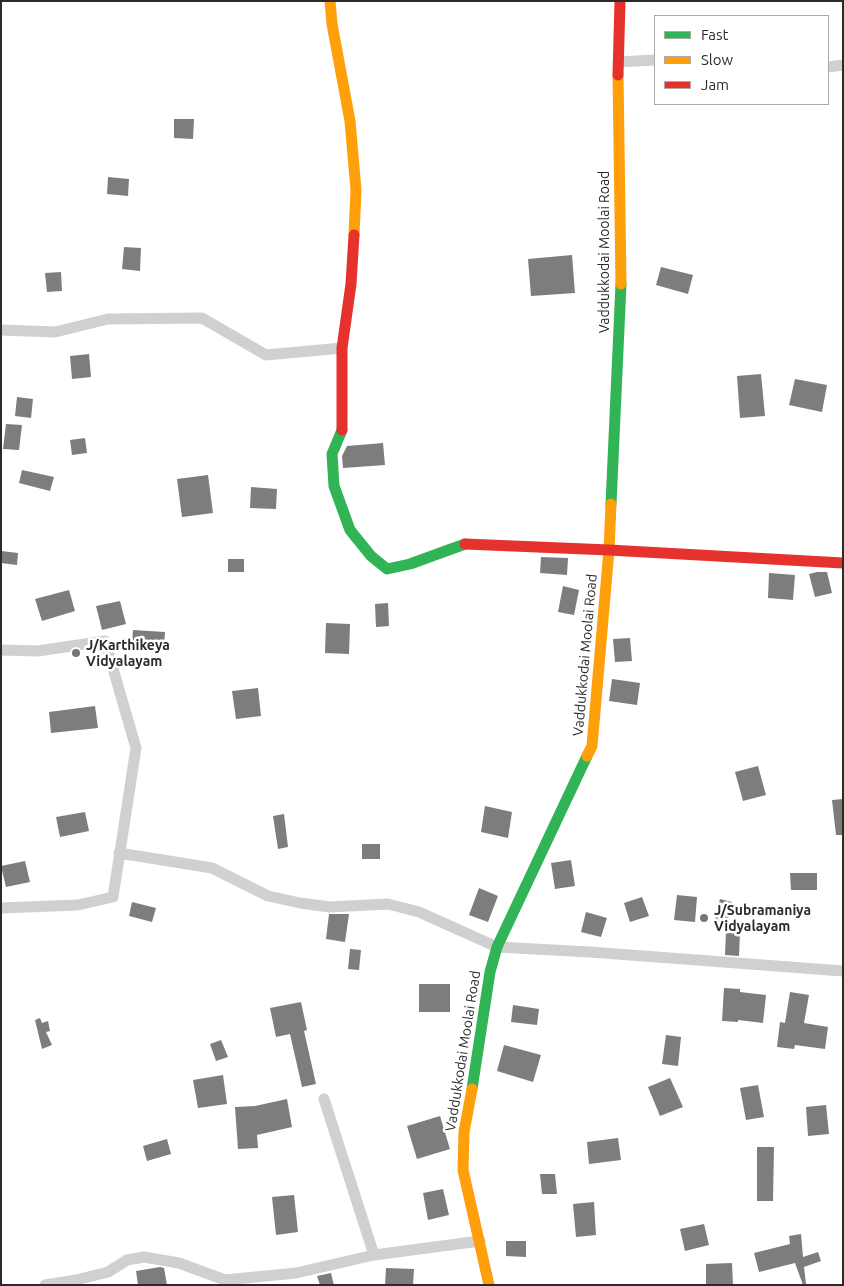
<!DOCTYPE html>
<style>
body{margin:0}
#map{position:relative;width:844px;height:1286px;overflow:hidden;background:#fff;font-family:Ubuntu,sans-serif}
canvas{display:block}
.frame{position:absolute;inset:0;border:2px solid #2b2b2b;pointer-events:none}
.legend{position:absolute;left:654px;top:15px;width:175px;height:90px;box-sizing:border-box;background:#fff;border:1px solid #aaa;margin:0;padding:6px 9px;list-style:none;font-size:15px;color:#2b2b2b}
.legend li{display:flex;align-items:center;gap:10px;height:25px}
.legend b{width:25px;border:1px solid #aaa}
</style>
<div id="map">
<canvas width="844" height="1286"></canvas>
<div class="frame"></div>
<ul class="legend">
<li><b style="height:6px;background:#30b455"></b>Fast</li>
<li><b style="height:6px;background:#ff9f0a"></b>Slow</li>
<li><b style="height:6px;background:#e5322d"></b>Jam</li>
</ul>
</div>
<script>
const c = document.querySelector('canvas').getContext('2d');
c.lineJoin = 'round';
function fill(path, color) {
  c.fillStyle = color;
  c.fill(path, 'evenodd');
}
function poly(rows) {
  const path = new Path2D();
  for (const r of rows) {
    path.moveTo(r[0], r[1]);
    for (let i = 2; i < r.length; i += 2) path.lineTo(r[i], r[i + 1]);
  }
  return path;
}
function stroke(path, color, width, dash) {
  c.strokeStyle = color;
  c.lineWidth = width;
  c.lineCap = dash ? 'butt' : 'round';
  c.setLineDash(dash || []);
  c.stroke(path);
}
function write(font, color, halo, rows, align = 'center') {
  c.font = font + ' Ubuntu,sans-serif';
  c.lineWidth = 5;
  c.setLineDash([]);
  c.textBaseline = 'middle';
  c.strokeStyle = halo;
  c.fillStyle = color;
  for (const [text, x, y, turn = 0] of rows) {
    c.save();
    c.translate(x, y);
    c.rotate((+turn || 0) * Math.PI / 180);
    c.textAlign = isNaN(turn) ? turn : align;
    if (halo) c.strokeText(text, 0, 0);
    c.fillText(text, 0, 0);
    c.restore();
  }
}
fill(poly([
 [174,119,194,119,193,139,174,138],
 [108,177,129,179,128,196,107,194],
 [124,247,141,248,140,271,122,269],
 [572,255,575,293,531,296,528,259],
 [661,267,693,275,688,294,656,285],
 [61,272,62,291,47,292,45,273],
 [89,354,91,377,72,379,70,356],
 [761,374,765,416,740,418,737,376],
 [795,379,827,385,822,412,789,405],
 [17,397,33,399,31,418,15,416],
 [6,424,22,425,19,450,3,449],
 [85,438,87,453,72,455,70,440],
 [383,443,385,465,343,468,342,456,347,446],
 [22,470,54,477,50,491,19,483],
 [208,475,213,513,182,517,177,479],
 [251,487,277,489,276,509,250,508],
 [1,551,18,553,17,565,1,563],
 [541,557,568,558,567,575,540,573],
 [228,559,244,559,244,572,228,572],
 [817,572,827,572,832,593,815,597,809,574],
 [769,573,795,575,793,600,768,598],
 [563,586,579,590,574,615,558,612],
 [69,590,75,611,42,621,35,599],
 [120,601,126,624,102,630,96,606],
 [388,603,389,626,376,627,375,604],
 [326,623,350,624,349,654,325,653],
 [133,630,165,632,164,646,132,643],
 [630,638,632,661,615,662,613,639],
 [612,679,640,683,637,705,609,701],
 [258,688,261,716,236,719,232,691],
 [95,706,98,728,51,733,49,712],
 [758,766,766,795,743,801,735,772],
 [843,799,843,835,836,835,832,800],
 [485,806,512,812,508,838,481,832],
 [85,812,89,831,60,837,56,817],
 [284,814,288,847,278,849,273,816],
 [362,844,380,844,380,859,362,859],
 [571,860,575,886,555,889,551,863],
 [25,861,30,882,6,887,1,866],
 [790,873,817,873,817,890,791,890],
 [479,888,498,896,488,922,469,915],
 [677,895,697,897,695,922,674,920],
 [642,897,649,916,630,922,624,903],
 [720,899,732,902,726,927,714,924],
 [132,902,156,908,152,922,129,916],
 [586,912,607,918,601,937,581,932],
 [329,914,349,914,345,942,326,939],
 [726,931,740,932,739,956,725,955],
 [350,949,361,950,359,970,348,969],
 [419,984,450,984,450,1012,419,1012],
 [724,988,740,989,740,992,766,995,763,1023,738,1020,738,1022,722,1021],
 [790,992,809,995,804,1023,828,1027,825,1049,795,1045,794,1049,777,1047,780,1022,785,1023],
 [301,1002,307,1030,304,1031,316,1084,302,1087,290,1034,276,1037,270,1008],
 [513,1005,539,1009,537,1025,511,1022],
 [40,1018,42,1023,48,1021,50,1031,46,1032,52,1045,42,1049,35,1020],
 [666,1035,681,1037,678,1066,662,1064],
 [221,1040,228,1057,216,1061,210,1044],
 [504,1045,541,1055,533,1082,497,1071],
 [223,1075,227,1104,198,1108,193,1080],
 [670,1078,683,1107,660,1116,648,1087],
 [758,1085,764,1117,746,1120,740,1088],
 [287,1099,292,1127,257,1135,258,1148,238,1149,235,1107,255,1106],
 [826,1105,829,1134,808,1136,806,1107],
 [440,1116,450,1149,417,1159,407,1126],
 [618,1138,621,1160,589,1164,587,1142],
 [167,1139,171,1154,147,1161,143,1146],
 [757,1147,774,1147,773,1201,757,1201],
 [540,1174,555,1174,557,1194,542,1194],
 [443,1189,449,1215,428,1220,423,1193],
 [294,1195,298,1232,276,1235,272,1197],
 [594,1202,596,1235,576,1237,573,1204],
 [704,1224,709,1245,685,1251,680,1229],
 [801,1234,803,1257,818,1252,821,1261,804,1267,806,1284,803,1285,795,1263,759,1272,754,1253,790,1244,789,1236],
 [506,1241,526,1241,526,1257,506,1256],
 [732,1263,733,1285,706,1285,706,1264],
 [160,1267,164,1268,167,1285,138,1285,136,1271],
 [386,1268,414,1269,413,1285,385,1285],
 [331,1273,334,1285,320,1285,317,1276]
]), '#7d7d7d');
stroke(poly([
 [618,62,655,60],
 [828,67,843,65],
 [1,330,55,332,108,319,202,318,266,355,342,348],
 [1,650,38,651,105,641,136,748,113,897,78,905,1,908],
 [119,853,212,868,268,896,300,903,330,907,388,904,419,912,497,947,590,952,843,971],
 [324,1099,374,1255],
 [45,1285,76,1280,108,1272,127,1260,144,1257,179,1263,225,1280,296,1273,374,1255,480,1241]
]), '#d0d0d0', 11);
stroke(poly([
 [342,430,332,454,334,486,350,530,371,556,387,569,410,564,465,544],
 [611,504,621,284],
 [472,1089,490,972,497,947,587,756]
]), '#30b455', 11);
stroke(poly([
 [330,1,332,24,350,121,356,190,354,235],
 [618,75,621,284],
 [587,756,592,746,609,550,611,504],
 [472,1089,464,1132,463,1170,489,1285]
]), '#ff9f0a', 11);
stroke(poly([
 [618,75,620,1],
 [342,430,342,348,351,284,354,235],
 [465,544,609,550,843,563]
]), '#e5322d', 11);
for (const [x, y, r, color] of [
 [76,653,5,"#757575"],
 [704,918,5,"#757575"]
]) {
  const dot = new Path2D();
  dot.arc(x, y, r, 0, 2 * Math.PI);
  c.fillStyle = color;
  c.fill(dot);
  stroke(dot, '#fff', 2);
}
write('14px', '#2b2b2b', '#fff', [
 ["Vaddukkodai Moolai Road",604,252,-90],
 ["Vaddukkodai Moolai Road",585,655,-85],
 ["Vaddukkodai Moolai Road",463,1051,-81]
]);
write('bold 14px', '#2b2b2b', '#fff', [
 ["J/Karthikeya",86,645],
 ["Vidyalayam",86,661],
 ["J/Subramaniya",714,910],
 ["Vidyalayam",714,926]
], 'left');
</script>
